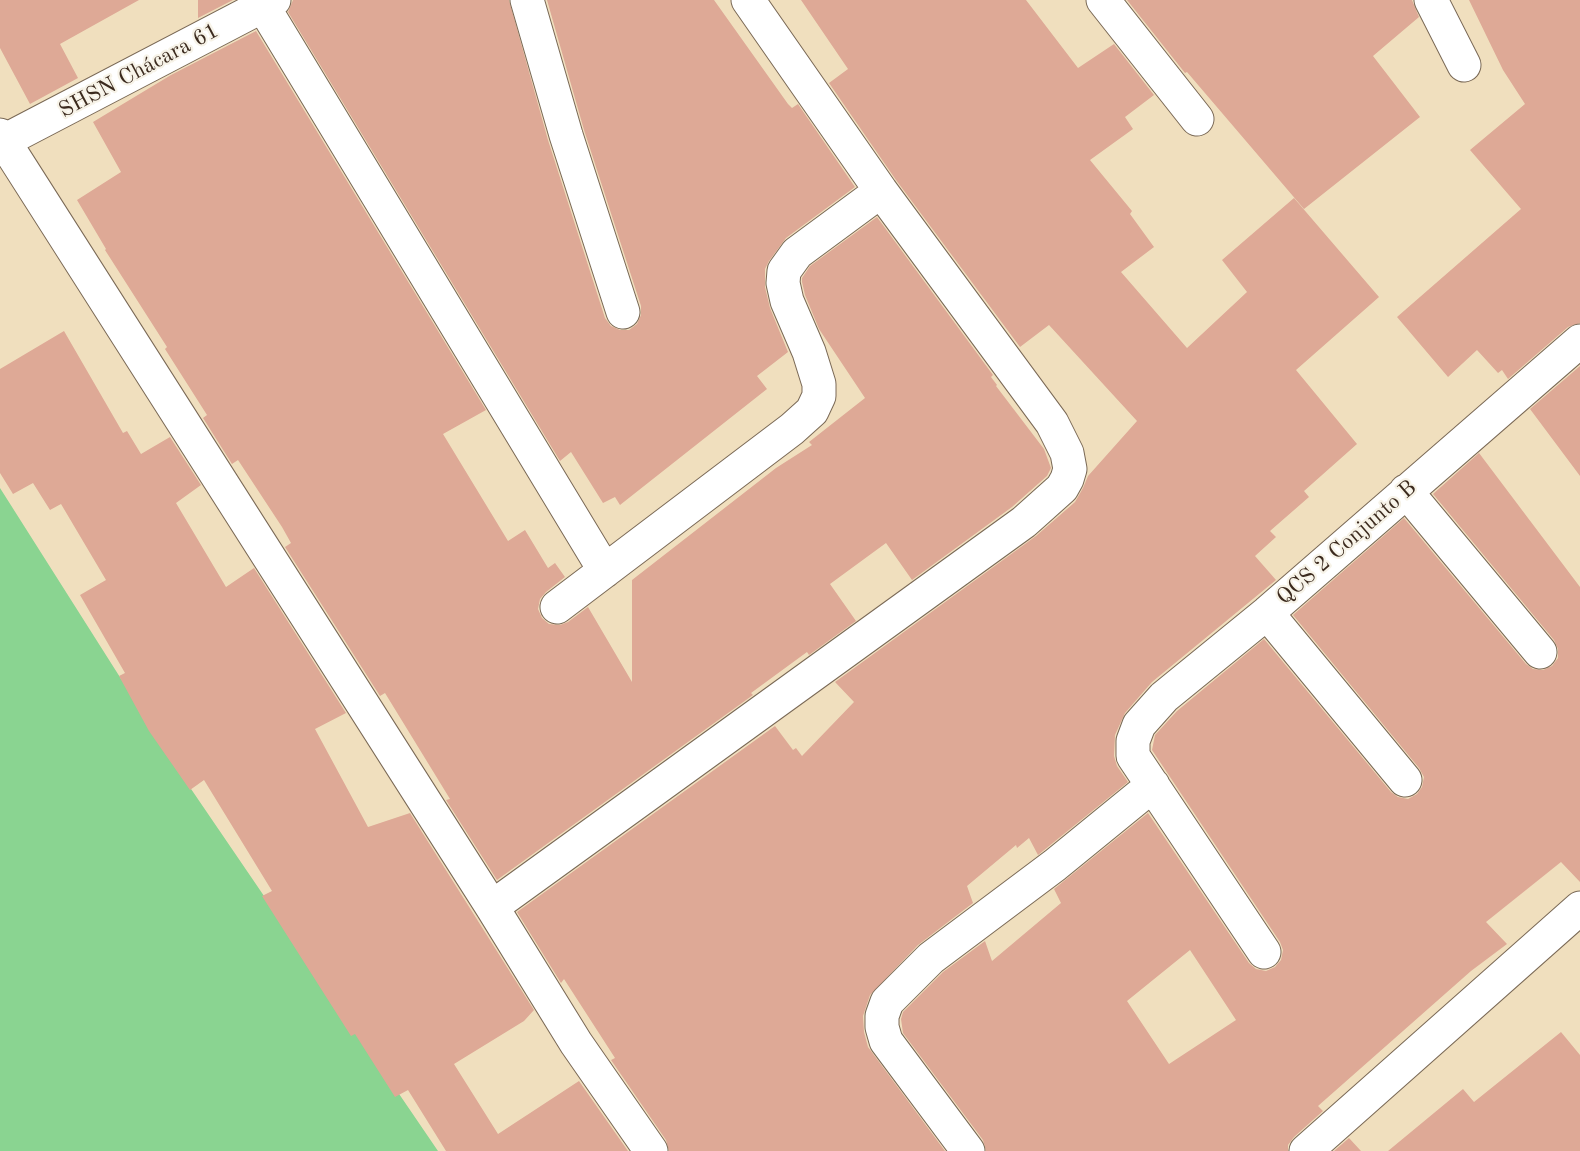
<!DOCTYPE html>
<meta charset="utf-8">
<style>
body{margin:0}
canvas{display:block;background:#f0dfbe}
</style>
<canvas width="1580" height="1151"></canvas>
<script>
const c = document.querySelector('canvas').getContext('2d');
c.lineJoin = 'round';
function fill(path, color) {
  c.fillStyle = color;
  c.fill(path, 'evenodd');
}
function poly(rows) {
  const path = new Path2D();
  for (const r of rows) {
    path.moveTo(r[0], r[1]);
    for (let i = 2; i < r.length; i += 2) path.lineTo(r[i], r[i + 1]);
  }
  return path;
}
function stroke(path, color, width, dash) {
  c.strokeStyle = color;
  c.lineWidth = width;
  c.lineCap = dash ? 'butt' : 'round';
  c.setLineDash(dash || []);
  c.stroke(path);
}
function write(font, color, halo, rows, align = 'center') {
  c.font = font + ' "Old Standard TT",serif';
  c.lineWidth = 4.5;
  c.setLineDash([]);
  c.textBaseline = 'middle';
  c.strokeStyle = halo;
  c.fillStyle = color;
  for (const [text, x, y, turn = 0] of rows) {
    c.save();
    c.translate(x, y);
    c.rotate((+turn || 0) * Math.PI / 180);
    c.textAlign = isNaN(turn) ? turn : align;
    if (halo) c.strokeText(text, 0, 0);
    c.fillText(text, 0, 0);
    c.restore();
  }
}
fill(poly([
 [0,488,189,786,438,1151,0,1151]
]), '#8ad491');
fill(poly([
 [0,0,139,0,60,44,78,78,30,104,0,48],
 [198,0,233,0,198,18],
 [293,0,509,0,548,140,605,318,611,326,620,330,629,330,637,324,641,315,641,306,584,130,547,0,714,0,788,104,792,108,798,104,855,187,786,238,769,261,765,269,765,287,770,308,788,352,757,376,767,389,620,505,615,497,603,503,571,452,560,461,288,12],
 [801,0,1026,0,1078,68,1114,44,1154,95,1125,117,1133,129,1090,160,1132,211,1130,214,1154,247,1121,272,1187,348,1247,292,1222,260,1294,198,1379,297,1296,370,1357,444,1304,491,1309,497,1270,531,1276,537,1255,556,1276,580,1152,682,1125,713,1115,735,1114,756,1117,766,1128,782,1038,855,1029,838,1017,848,1016,845,967,886,973,903,918,945,870,995,863,1016,864,1032,868,1047,945,1151,669,1151,666,1140,611,1060,615,1058,564,979,561,983,517,912,775,726,793,750,796,748,802,756,854,702,835,682,1036,536,1075,502,1083,488,1088,476,1137,421,1049,325,1020,347,896,180,829,83,848,69],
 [1127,0,1412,0,1419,17,1373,56,1420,117,1304,209,1187,72,1185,73],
 [1469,0,1580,0,1580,323,1568,327,1508,379,1502,370,1498,373,1477,350,1448,377,1397,317,1521,209,1470,150,1525,104,1503,70],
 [256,31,486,410,443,434,508,541,525,530,548,568,555,563,565,577,546,592,540,599,538,609,542,618,549,624,560,625,568,622,588,607,632,682,632,580,776,468,812,445,809,442,865,398,819,329,805,295,802,282,802,278,810,266,877,217,993,375,991,377,997,385,996,386,1044,449,1051,468,1047,476,1012,507,912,580,886,543,830,584,856,621,809,655,807,652,751,693,753,695,497,880,446,800,450,799,385,693,380,696,285,547,291,543,282,527,238,460,232,464,203,418,207,415,165,349,167,347,105,250,106,249,77,200,121,172,93,122,171,75],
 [64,331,123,433,127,431,141,454,170,437,201,485,176,503,226,587,254,568,346,713,315,729,368,827,410,813,534,1010,524,1021,454,1064,498,1134,579,1081,628,1151,446,1151,408,1090,395,1097,355,1034,351,1036,262,896,272,891,204,780,190,790,149,731,119,676,125,673,80,595,106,580,61,504,50,510,33,483,13,494,0,473,0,369],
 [1580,366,1580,476,1530,409],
 [1479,453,1580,587,1580,882,1561,862,1486,922,1507,944,1471,971,1318,1106,1323,1111,1294,1137,1288,1145,1288,1151,986,1151,983,1140,903,1033,901,1019,903,1012,943,972,985,941,992,961,1061,903,1054,889,1148,813,1249,963,1256,969,1266,971,1275,967,1281,960,1283,950,1280,942,1152,750,1155,735,1177,711,1264,639,1391,792,1398,797,1408,799,1417,794,1422,787,1424,777,1419,768,1293,615,1404,518,1526,664,1533,669,1543,670,1552,666,1558,658,1558,649,1554,640,1433,494],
 [1190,950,1236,1020,1169,1064,1127,1001],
 [1561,1032,1580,1055,1580,1151,1388,1151,1463,1089,1474,1102],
 [1349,1138,1361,1151,1334,1151]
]), '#dea996');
const minor = poly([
 [527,0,566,135,623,312],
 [1103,0,1197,119],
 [1431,0,1464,65],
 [263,6,605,571],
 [0,135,492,907,576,1043,651,1151],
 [4,141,274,0],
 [1406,491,1540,652],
 [557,607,792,429,812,411,819,396,819,384,809,352,787,301,783,283,784,271,797,253,881,191],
 [1267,613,1405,780],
 [492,907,1024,522,1062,488,1067,479,1070,469,1067,453,1052,423,881,191,748,0],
 [1264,952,1133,756,1133,741,1139,725,1164,697,1267,613,1580,341],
 [968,1151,886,1041,882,1027,882,1016,887,1002,931,958,1055,865,1153,785],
 [1306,1151,1580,908]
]);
stroke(minor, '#7a6956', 35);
stroke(minor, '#fff', 33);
write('22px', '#3b2a1e', '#f7f3e8', [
 ["SHSN Chácara 61",139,71,-28],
 ["QCS 2 Conjunto B",1347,543,-41]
]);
</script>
